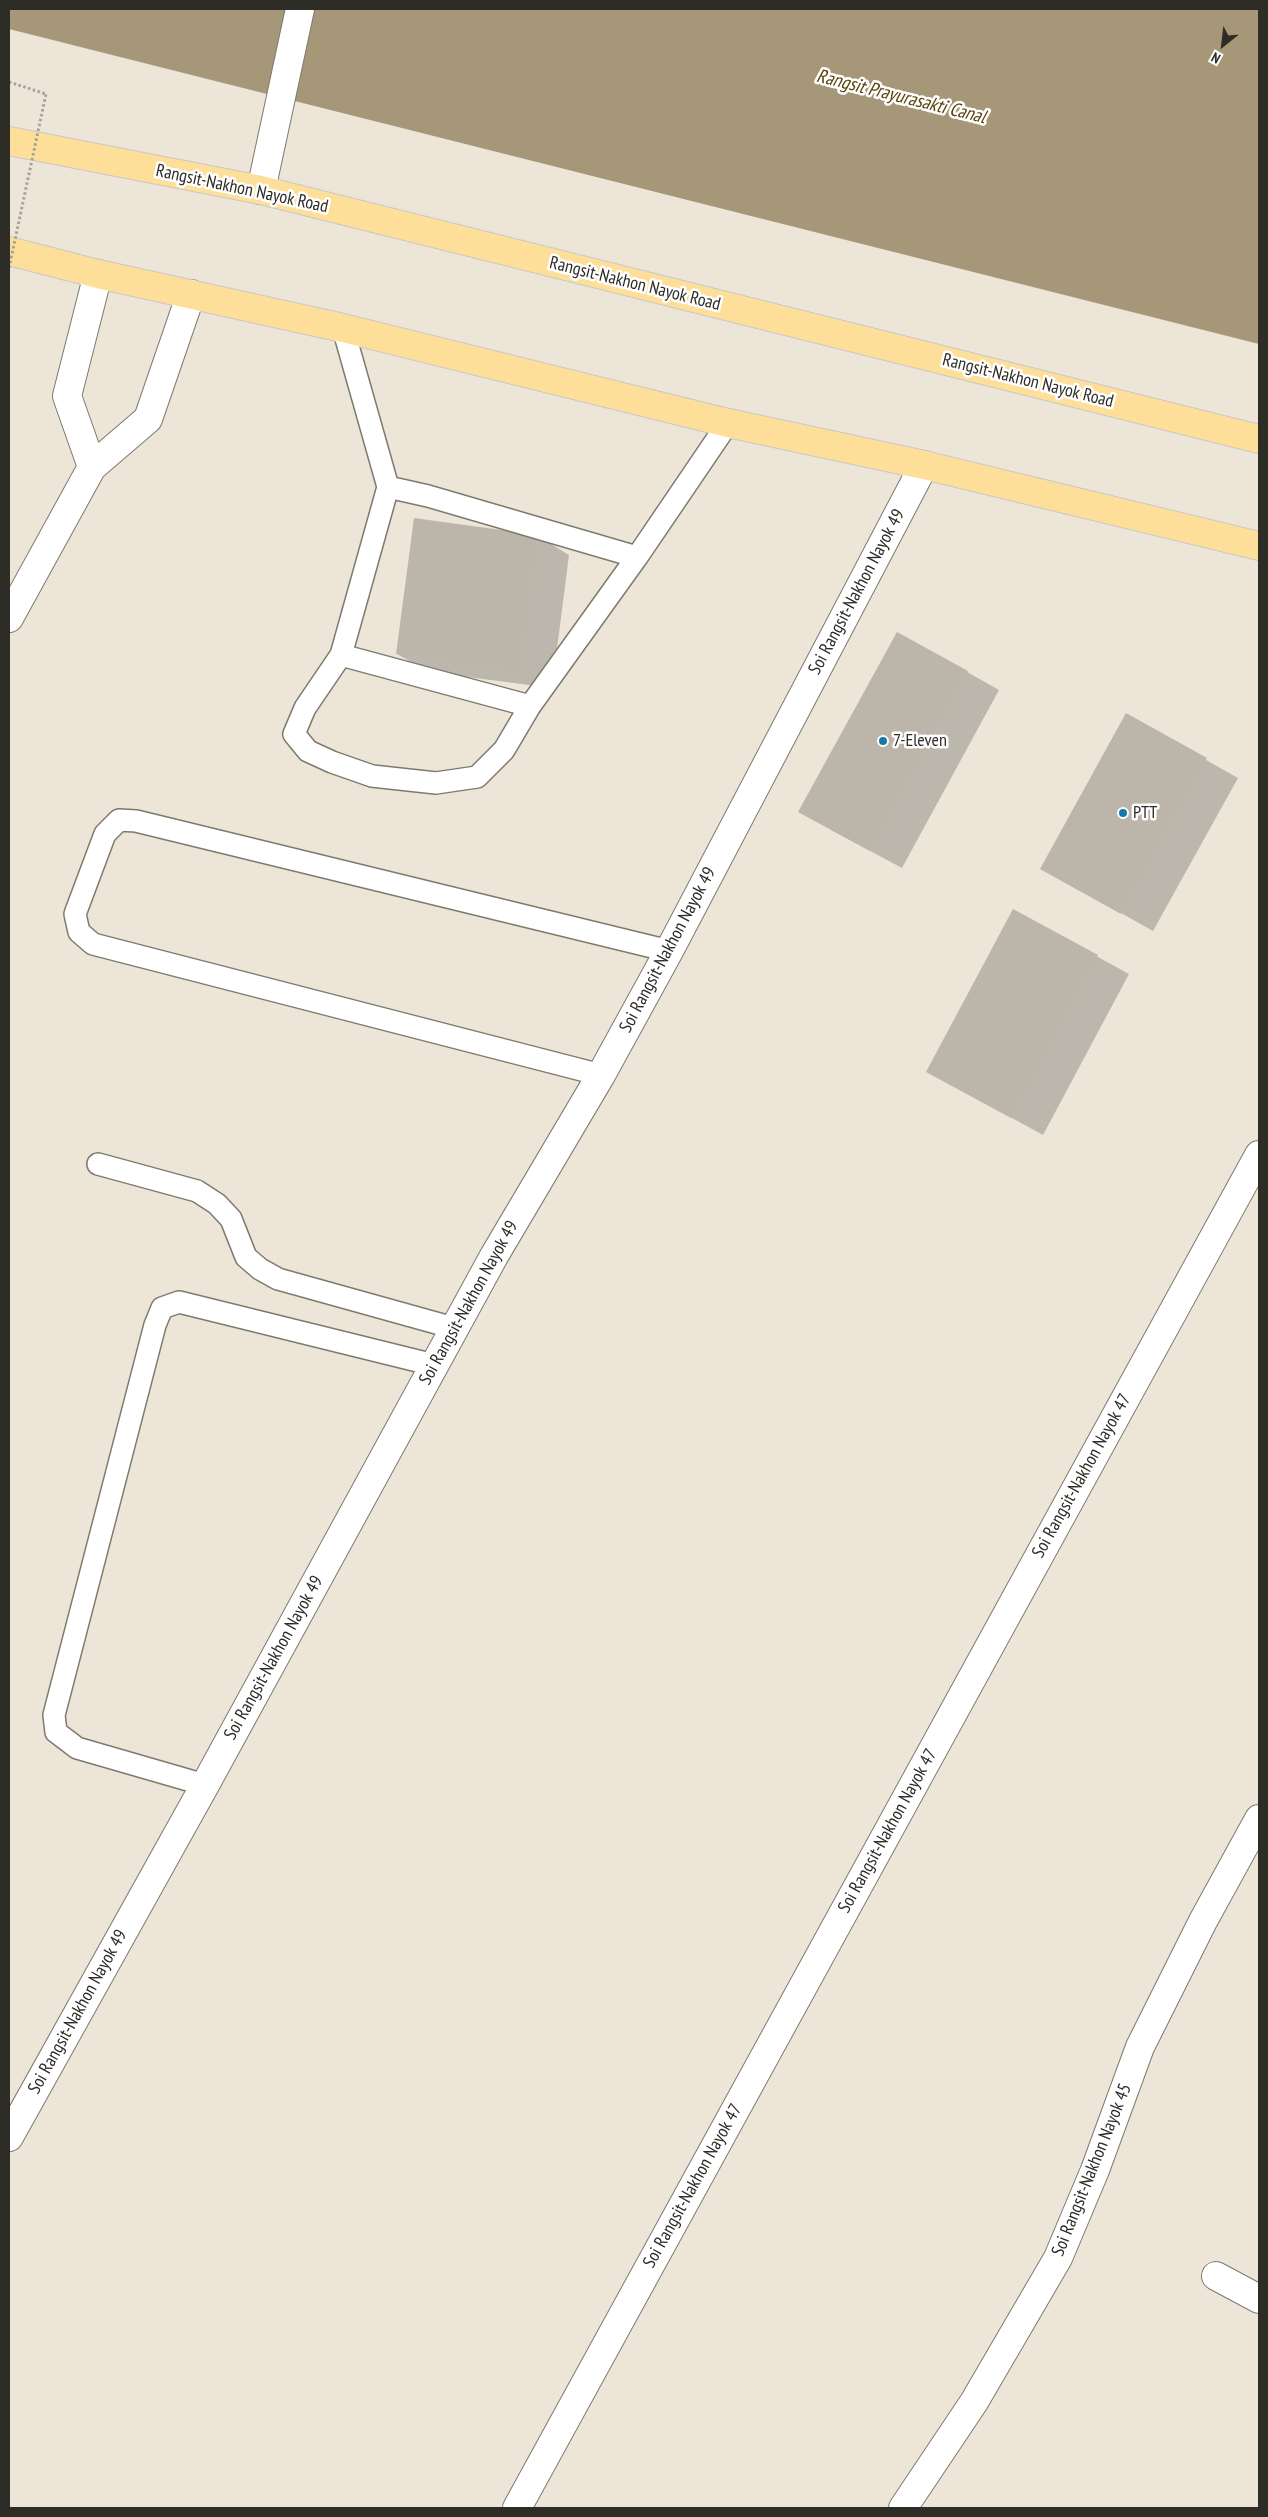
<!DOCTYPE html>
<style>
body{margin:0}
#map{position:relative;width:1268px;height:2517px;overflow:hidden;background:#ece5d8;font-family:"PT Sans Narrow",sans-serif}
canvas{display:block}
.frame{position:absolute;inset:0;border:10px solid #2e2c27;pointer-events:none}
.north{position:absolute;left:1198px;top:20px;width:50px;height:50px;-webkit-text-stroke:4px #fff;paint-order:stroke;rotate:209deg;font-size:14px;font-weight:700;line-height:20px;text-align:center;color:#2e2c27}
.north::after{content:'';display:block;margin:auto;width:18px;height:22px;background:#2e2c27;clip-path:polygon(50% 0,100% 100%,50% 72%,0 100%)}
</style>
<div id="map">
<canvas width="1268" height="2517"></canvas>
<div class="frame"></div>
<div class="north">N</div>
</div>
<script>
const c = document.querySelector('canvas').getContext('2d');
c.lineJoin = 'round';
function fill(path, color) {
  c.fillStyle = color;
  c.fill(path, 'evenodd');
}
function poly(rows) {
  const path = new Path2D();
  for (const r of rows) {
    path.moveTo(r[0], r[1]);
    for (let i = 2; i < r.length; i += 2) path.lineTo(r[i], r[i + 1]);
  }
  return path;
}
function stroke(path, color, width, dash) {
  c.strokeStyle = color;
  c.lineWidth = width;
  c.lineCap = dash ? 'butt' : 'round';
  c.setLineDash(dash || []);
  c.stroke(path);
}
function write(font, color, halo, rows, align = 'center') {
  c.font = font + ' "PT Sans Narrow",sans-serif';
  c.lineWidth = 5;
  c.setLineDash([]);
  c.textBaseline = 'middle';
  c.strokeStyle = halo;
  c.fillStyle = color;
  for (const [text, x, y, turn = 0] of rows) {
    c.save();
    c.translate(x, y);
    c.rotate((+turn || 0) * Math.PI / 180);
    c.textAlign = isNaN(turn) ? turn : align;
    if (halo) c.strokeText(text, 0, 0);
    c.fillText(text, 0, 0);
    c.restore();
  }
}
fill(poly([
 [9,9,1259,9,1259,344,9,29]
]), '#a69779');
fill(poly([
 [538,536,569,555,552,688,429,672,397,654],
 [898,633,999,690,902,868,831,830],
 [1126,715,1238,778,1153,931,1073,886],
 [1014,911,1129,974,1043,1135,928,1072]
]), '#0003');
fill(poly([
 [414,518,538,535,520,671,396,654],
 [897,632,968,671,870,851,798,812],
 [1126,713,1207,758,1121,914,1040,869],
 [1013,909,1098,955,1011,1118,926,1072]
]), '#bcb5a9');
const service = poly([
 [343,328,388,487,428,496,637,557,728,423],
 [388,487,341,655,305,708,294,734,308,751,332,762,372,776,436,783,477,777,504,750,530,706,637,557],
 [341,655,530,706],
 [601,1075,93,944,79,932,75,914,105,834,119,820,136,821,669,951],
 [98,1164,197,1191,217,1204,231,1219,246,1257,260,1269,278,1279,454,1328],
 [205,1785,77,1748,56,1732,54,1715,155,1325,162,1308,179,1302,434,1365]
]);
const minor = poly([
 [261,190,300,9],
 [92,467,67,396,98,274],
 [9,618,92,467,148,419,191,294],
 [9,2137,205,1785,494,1256,601,1075,669,951,924,465],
 [1216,2276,1259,2299],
 [517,2508,1259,1155],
 [903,2508,974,2402,1058,2258,1095,2170,1140,2047,1203,1921,1259,1819]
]);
const primary = poly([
 [9,141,261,190,1259,439],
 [9,251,98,274,343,328,728,423,924,465,1259,546]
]);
stroke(service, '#7f7a6e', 24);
stroke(minor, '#7f7a6e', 30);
stroke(primary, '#c9c8c7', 30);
stroke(poly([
 [9,82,46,94]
]), '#a7a298', 3, [2.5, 2.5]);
stroke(service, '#fff', 21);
stroke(minor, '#fff', 28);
stroke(primary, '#fedf9a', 28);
stroke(poly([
 [9,268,46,94]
]), '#a7a298', 3, [2.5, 2.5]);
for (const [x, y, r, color] of [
 [883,741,5,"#1879a5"],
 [1123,813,5,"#1879a5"]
]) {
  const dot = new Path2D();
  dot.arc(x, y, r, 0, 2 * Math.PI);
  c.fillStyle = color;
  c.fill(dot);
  stroke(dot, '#fff', 2);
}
write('18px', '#2e2c27', '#fff', [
 ["Rangsit-Nakhon Nayok Road",242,189,12],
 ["Rangsit-Nakhon Nayok Road",635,284,14],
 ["Rangsit-Nakhon Nayok Road",1028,381,14],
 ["Soi Rangsit-Nakhon Nayok 49",857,592,-62],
 ["Soi Rangsit-Nakhon Nayok 49",668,950,-62],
 ["Soi Rangsit-Nakhon Nayok 49",469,1303,-61],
 ["Soi Rangsit-Nakhon Nayok 47",1082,1476,-61],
 ["Soi Rangsit-Nakhon Nayok 49",274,1658,-61],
 ["Soi Rangsit-Nakhon Nayok 47",888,1831,-61],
 ["Soi Rangsit-Nakhon Nayok 49",78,2012,-61],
 ["Soi Rangsit-Nakhon Nayok 45",1092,2170,-68],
 ["Soi Rangsit-Nakhon Nayok 47",693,2186,-61]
]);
write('18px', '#2e2c27', '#fff', [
 ["7-Eleven",893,741],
 ["PTT",1133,813]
], 'left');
write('italic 19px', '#5a440a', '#fff', [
 ["Rangsit Prayurasakti Canal",901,97,14]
]);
</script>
